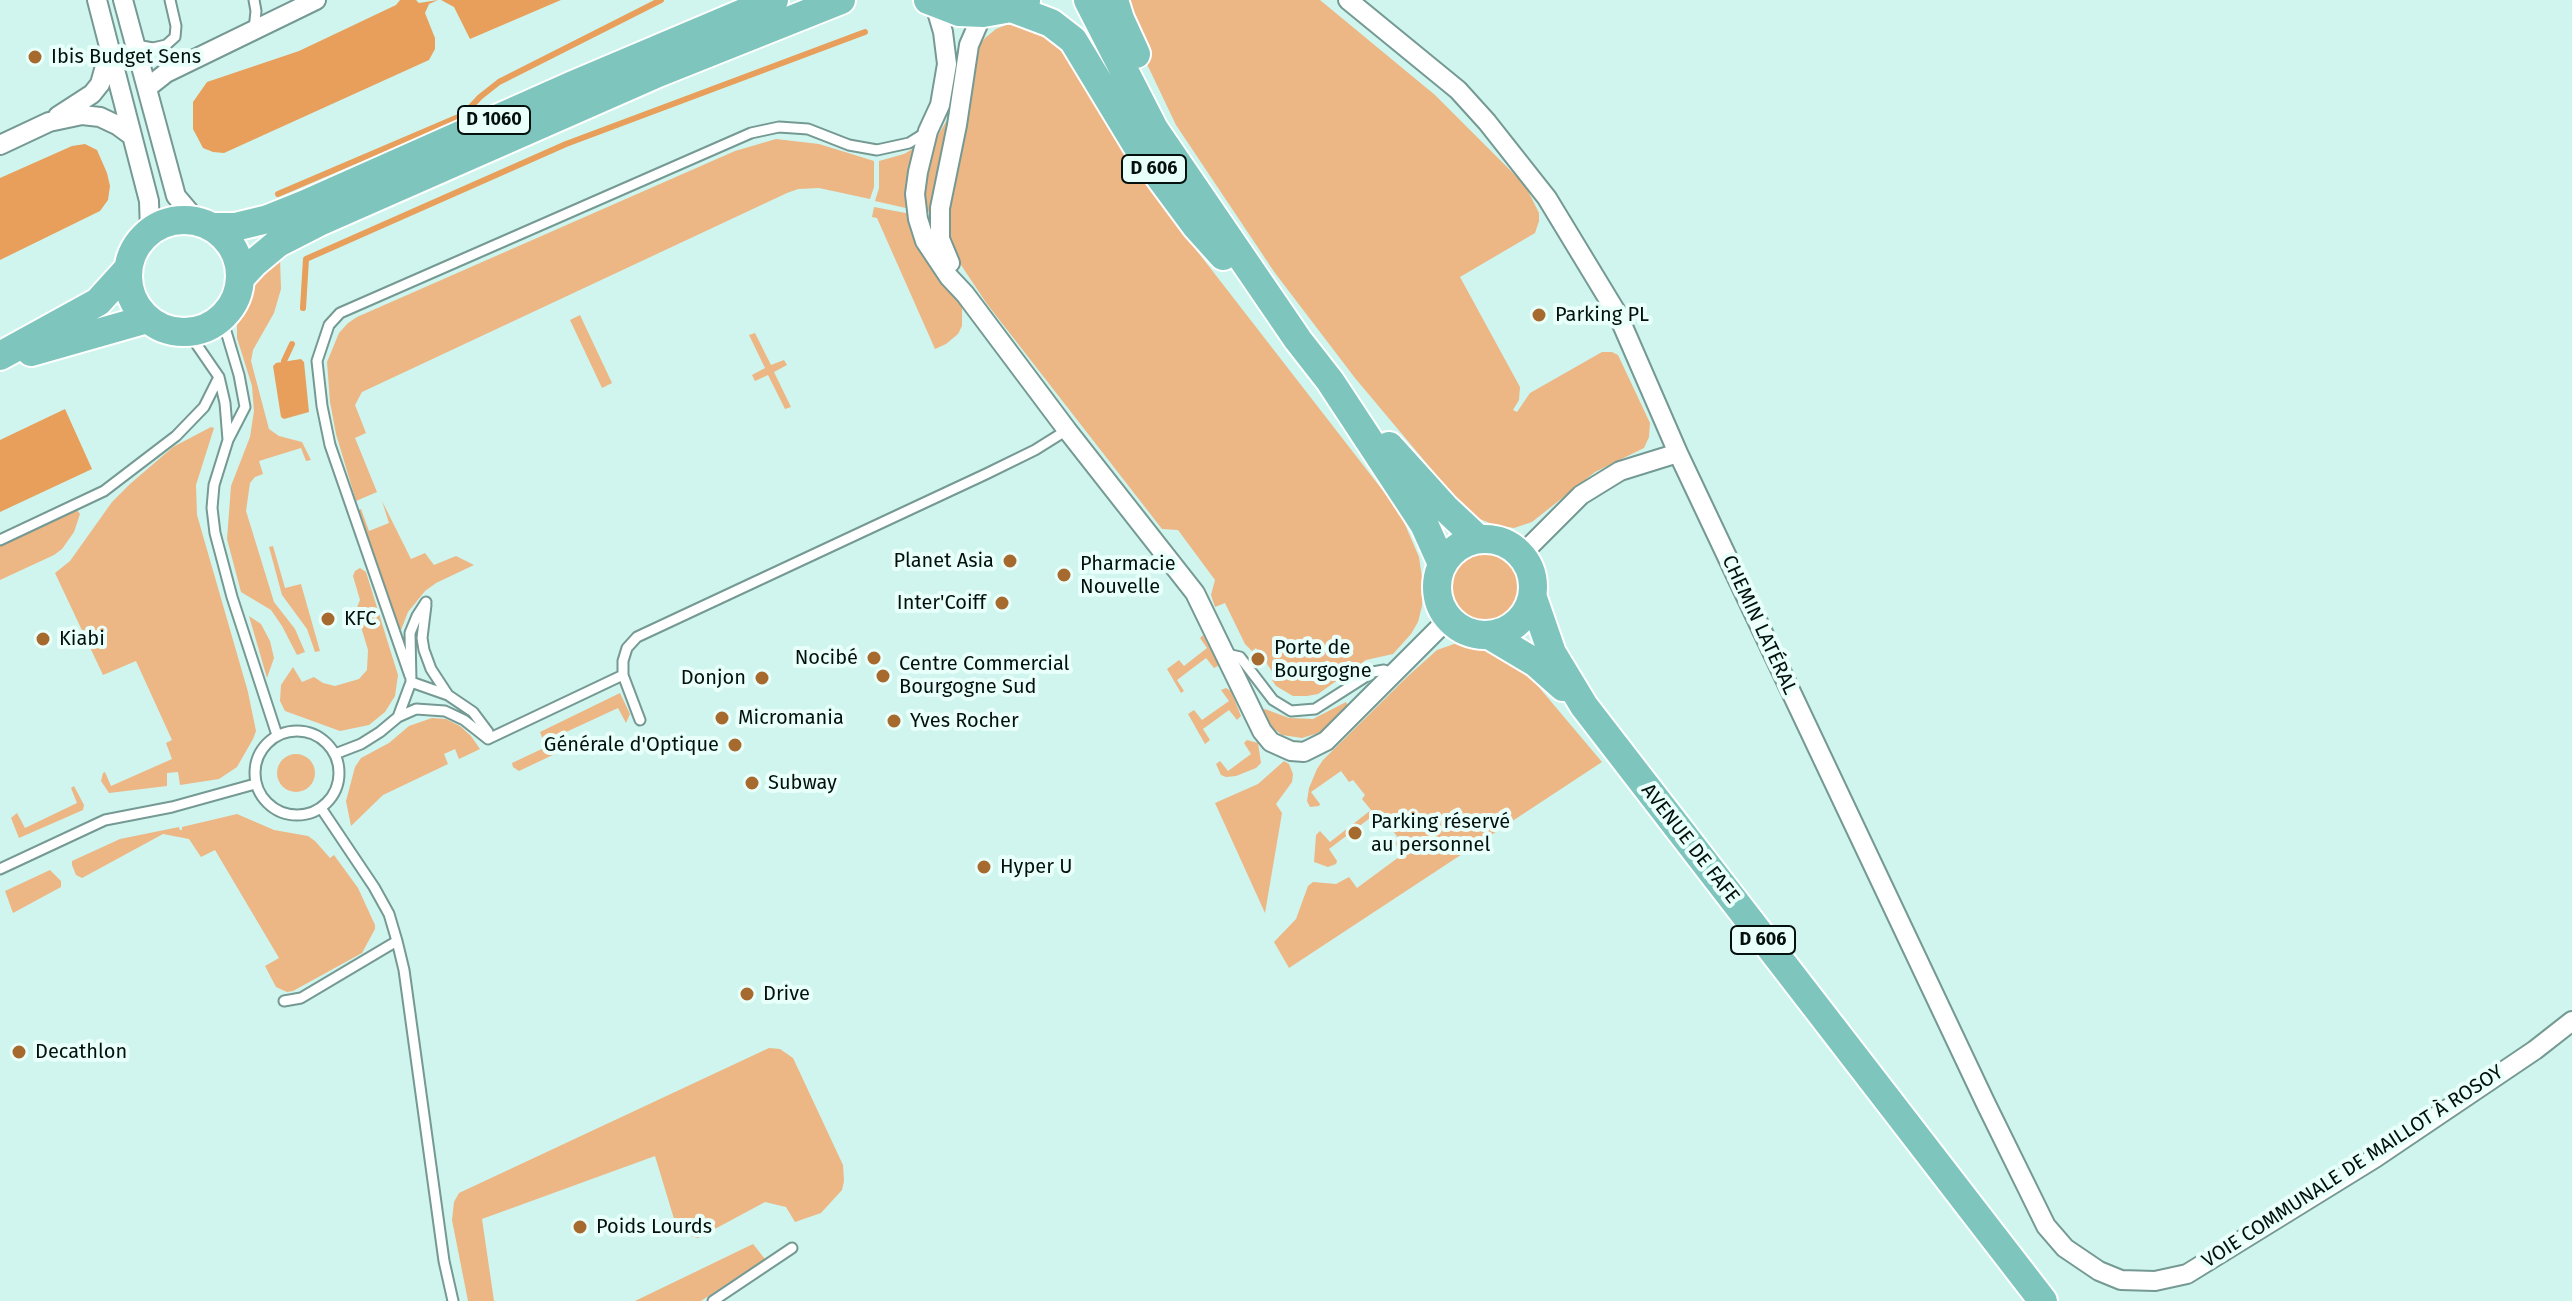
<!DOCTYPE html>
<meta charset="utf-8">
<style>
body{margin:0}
canvas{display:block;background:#cff5ee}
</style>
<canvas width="2572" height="1301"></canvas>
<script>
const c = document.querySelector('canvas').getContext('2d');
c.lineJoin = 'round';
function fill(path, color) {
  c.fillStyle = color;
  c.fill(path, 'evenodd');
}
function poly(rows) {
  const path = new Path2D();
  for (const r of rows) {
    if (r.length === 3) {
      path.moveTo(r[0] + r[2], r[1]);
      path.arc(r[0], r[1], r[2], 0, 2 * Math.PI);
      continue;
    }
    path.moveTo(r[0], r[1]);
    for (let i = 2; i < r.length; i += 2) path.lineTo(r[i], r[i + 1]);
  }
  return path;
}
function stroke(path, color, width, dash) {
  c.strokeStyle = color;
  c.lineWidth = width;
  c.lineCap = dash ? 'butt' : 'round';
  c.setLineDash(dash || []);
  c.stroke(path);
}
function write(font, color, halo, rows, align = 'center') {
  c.font = font + ' "Fira Sans",sans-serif';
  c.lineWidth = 8;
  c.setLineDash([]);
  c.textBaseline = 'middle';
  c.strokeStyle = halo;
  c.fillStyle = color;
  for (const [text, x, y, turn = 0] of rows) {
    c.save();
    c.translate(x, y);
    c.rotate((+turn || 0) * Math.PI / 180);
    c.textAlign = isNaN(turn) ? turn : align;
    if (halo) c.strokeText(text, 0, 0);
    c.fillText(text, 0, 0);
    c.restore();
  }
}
fill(poly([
 [1123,0,1320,0,1435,95,1525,185,1539,213,1539,221,1535,233,1460,277,1520,387,1519,400,1513,410,1517,412,1530,393,1602,352,1612,352,1618,355,1650,423,1649,437,1644,448,1595,472,1532,522,1514,528,1495,525,1477,518,1464,508,1355,378,1275,273,1176,125,1145,60],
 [1006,25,1016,25,1037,29,1067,52,1126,155,1197,251,1391,501,1404,522,1419,557,1423,584,1422,606,1418,622,1411,634,1393,654,1366,660,1318,694,1307,696,1293,696,1276,686,1272,680,1276,677,1256,648,1252,651,1245,644,1225,603,1215,607,1211,595,1215,580,1178,530,1162,529,987,304,953,253,949,242,945,204,976,51,985,38,996,29],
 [950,115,933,212,921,211,920,198,934,142],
 [776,139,819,144,874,161,874,187,870,199,819,188,798,189,787,193,362,392,355,405,366,433,355,438,377,492,356,501,336,434,330,402,327,362,339,333,348,323,357,317,735,151],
 [916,147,910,209,875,201,879,188,879,161,904,154],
 [874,207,911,214,962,305,962,326,958,334,946,344,935,349,877,218,872,217],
 [280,259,281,289,274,313,253,350,251,361,269,429,279,436,302,442,311,460,306,461,301,448,259,461,263,474,255,477,250,483,246,511,274,602,295,629,305,652,297,655,282,626,271,610,241,592,227,539,231,486,250,437,254,411,252,386,237,338,237,323,252,285,264,270],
 [580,315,612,383,602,388,570,320],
 [755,333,771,365,784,360,787,365,774,372,791,407,785,409,768,375,755,381,752,375,765,368,749,335],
 [211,427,214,428,196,485,197,515,248,692,256,731,253,739,237,767,219,779,180,785,178,772,167,773,167,786,109,793,101,781,103,773,105,772,111,786,172,759,166,743,172,740,136,661,103,675,55,573,70,561,112,502,130,484,173,447],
 [382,501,411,559,425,553,434,565,456,556,474,565,436,583,425,591,408,612,401,630,398,629,358,510,361,509,369,531,389,523],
 [77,510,80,514,74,532,62,549,54,555,0,580,0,545],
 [273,546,285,588,301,584,320,651,315,652,307,629,282,595,269,547],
 [1486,586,36],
 [360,568,366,572,398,675,395,696,385,712,369,725,340,731,285,711,280,701,281,685,293,667,302,682,314,677,323,683,335,686,359,679,367,670,368,650,356,610,360,600,353,576,355,571],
 [249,616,261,624,270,641,274,658,267,678],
 [1203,635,1218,662,1218,666,1214,668,1206,658,1177,680,1184,691,1181,693,1167,669,1179,660,1184,666,1207,648,1200,638],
 [1454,644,1472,644,1489,648,1521,670,1537,685,1602,762,1289,968,1274,942,1296,919,1308,886,1313,882,1336,884,1349,877,1357,888,1403,854,1394,843,1399,839,1388,824,1383,827,1374,815,1329,849,1337,861,1336,864,1328,867,1314,862,1316,835,1320,831,1330,842,1371,810,1362,799,1365,795,1353,780,1349,782,1341,771,1311,792,1320,804,1319,806,1310,807,1307,801,1309,788,1317,769,1323,760,1408,676,1437,650],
 [1226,688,1231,691,1241,716,1237,720,1229,710,1203,729,1210,740,1205,744,1188,714,1194,710,1202,720,1229,701,1221,690],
 [620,693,630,714,626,723,618,708,551,739,557,753,519,771,513,767,512,763,546,747,540,732],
 [1346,702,1349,708,1325,731,1302,738,1282,735,1273,728,1262,711,1265,709,1289,718,1313,719],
 [432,718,446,719,460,726,471,736,480,749,459,759,455,749,444,754,448,764,383,795,351,826,346,801,355,767,361,758,389,743,409,726],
 [1247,740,1258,743,1261,763,1256,768,1236,776,1226,777,1221,775,1216,764,1220,761,1228,771,1251,754,1244,743],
 [296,773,19],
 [1284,761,1289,764,1293,774,1292,782,1276,804,1282,813,1265,913,1215,803,1258,784],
 [74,786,84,805,83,810,19,838,11,818,17,813,25,828,77,803,71,788],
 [237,814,274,830,308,836,315,841,330,858,334,855,358,888,375,925,375,929,362,953,293,991,287,992,276,987,265,966,279,958,215,850,201,857,189,839,163,834,82,878,76,875,72,865,72,861,120,839,179,827,180,830,182,830,182,827],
 [50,870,61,881,61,887,13,913,5,891],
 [769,1048,780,1049,793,1058,843,1165,844,1181,842,1190,821,1213,795,1222,786,1207,765,1202,698,1238,678,1232,655,1156,482,1219,494,1301,468,1301,452,1220,454,1202,459,1193],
 [753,1244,765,1259,701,1301,635,1301]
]), '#edb685');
fill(poly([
 [400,0,416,0,419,3,438,0,429,4,425,13,435,38,435,49,429,60,224,153,213,152,203,148,193,129,193,102,207,82,299,51,396,5],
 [441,0,561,0,470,39,454,7],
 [85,144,97,150,107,173,110,186,108,200,100,211,0,260,0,178,72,146],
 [301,359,304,362,309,412,284,419,281,417,273,366,276,363],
 [65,409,92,469,0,512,0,440]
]), '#e89f5b');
stroke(poly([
 [278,194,463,115,480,97,499,82,661,0],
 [303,308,306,259,566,144,865,32],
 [284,361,292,344]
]), '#e89f5b', 6);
const service = poly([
 [254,0,256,11,254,30],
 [136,45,153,48,166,45,175,37,176,26,170,0],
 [222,318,239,375,245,407,228,440,214,485,212,508,215,533,232,597,277,735],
 [188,332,219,377,225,403,228,440],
 [0,540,104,491,176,436,204,407,219,377],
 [426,605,422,638,424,650,431,669,448,695],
 [1227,654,1240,657,1273,700,1291,711,1315,709,1373,672,1384,670,1395,674],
 [623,675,640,720],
 [410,676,330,445,322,406,317,361,329,325,340,313,751,133,779,127,808,129,849,145,877,150,909,143,925,133],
 [411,682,448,695,473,712,488,732,488,739],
 [398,717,411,682,410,633,417,616,426,602],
 [297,773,42],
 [488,739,623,675,623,661,627,648,637,637,986,474,1035,450,1067,430],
 [335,754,361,744,380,732,398,717,416,709,445,711,464,720,488,739],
 [321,808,374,887,389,914,397,941,404,970,444,1261,453,1301],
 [0,869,105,820,172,807,255,784],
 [284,1001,301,998,397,941],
 [713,1301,792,1248]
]);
const minor = poly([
 [97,0,149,201,150,232],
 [123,0,176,196,198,222],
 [1348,0,1458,90,1487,122,1547,198,1618,315,1678,453,1986,1104,2046,1226,2065,1248,2099,1271,2121,1280,2155,1281,2187,1274,2375,1158,2535,1050,2572,1021],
 [935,5,943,32,947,64,940,105,928,131,918,172,915,194,918,219,925,241,949,277,965,294,1067,430,1195,593,1262,731,1271,742,1291,751,1304,752,1326,741,1448,619],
 [147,88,166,73,316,0],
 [58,116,92,94,100,84,109,52],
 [0,145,49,122,82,115,100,117,117,125,132,136],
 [950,263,940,239,940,208,957,125,969,45,983,13],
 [1522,554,1581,495,1620,471,1678,453]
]);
const primary = poly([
 [928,0,959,12,983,13,1011,8,1026,1],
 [1088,0,1154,129,1298,340,1330,381,1424,524,1442,564],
 [1114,0,1120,19,1136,54],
 [1011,8,1051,23,1073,40,1139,149,1196,226,1223,256],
 [184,276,56],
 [211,227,235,227,268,219,303,205,573,85,774,0],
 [241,277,254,263,278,243,319,222,658,73,841,0],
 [31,352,147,319],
 [0,356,98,302,128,269],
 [1389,446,1445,508,1477,538],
 [1485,587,48],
 [1533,598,1552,653,1584,706,2043,1301],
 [1489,635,1536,663,1563,687]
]);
stroke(service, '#759993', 13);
stroke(minor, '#759993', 22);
stroke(primary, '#fff', 32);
stroke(service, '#fff', 9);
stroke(minor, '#fff', 18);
stroke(primary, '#7ec5bd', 28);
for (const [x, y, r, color] of [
 [35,57,8,"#a76a2e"],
 [1539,315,8,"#a76a2e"],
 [1010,561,8,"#a76a2e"],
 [1064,575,8,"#a76a2e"],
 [1002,603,8,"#a76a2e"],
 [328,619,8,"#a76a2e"],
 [43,639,8,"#a76a2e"],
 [874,658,8,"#a76a2e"],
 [1258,659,8,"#a76a2e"],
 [883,676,8,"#a76a2e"],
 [762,678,8,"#a76a2e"],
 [722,718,8,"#a76a2e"],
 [894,721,8,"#a76a2e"],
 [735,745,8,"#a76a2e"],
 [752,783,8,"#a76a2e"],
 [1355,833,8,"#a76a2e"],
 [984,867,8,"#a76a2e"],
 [747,994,8,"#a76a2e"],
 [19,1052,8,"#a76a2e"],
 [580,1227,8,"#a76a2e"]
]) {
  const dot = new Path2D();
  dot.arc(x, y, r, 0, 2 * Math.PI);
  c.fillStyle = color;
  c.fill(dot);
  stroke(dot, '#e8fffa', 3);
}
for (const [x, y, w] of [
 [494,120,72],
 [1154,169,64],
 [1763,940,64]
]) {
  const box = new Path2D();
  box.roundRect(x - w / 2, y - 14, w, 28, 6);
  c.fillStyle = '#e8fffa';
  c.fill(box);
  stroke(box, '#04100e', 2);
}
write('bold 18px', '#04100e', null, [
 ["D 1060",494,120],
 ["D 606",1154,169],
 ["D 606",1763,940]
]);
write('20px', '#04100e', '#e8fffa', [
 ["Ibis Budget Sens",51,57],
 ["Parking PL",1555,315],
 ["Planet Asia",994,561,"right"],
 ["Pharmacie",1080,564],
 ["Nouvelle",1080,587],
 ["Inter'Coiff",986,603,"right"],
 ["KFC",344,619],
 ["Kiabi",59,639],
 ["Porte de",1274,648],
 ["Bourgogne",1274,671],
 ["Nocibé",858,658,"right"],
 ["Centre Commercial",899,664],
 ["Bourgogne Sud",899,687],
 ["Donjon",746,678,"right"],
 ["Micromania",738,718],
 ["Yves Rocher",910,721],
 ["Générale d'Optique",719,745,"right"],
 ["Subway",768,783],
 ["Parking réservé",1371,822],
 ["au personnel",1371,845],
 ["Hyper U",1000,867],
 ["Drive",763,994],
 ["Decathlon",35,1052],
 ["Poids Lourds",596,1227]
], 'left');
write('20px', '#04100e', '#e8fffa', [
 ["CHEMIN LATÉRAL",1759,625,65],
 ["AVENUE DE FAFE",1690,844,52],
 ["VOIE COMMUNALE DE MAILLOT À ROSOY",2353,1167,-33]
]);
</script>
